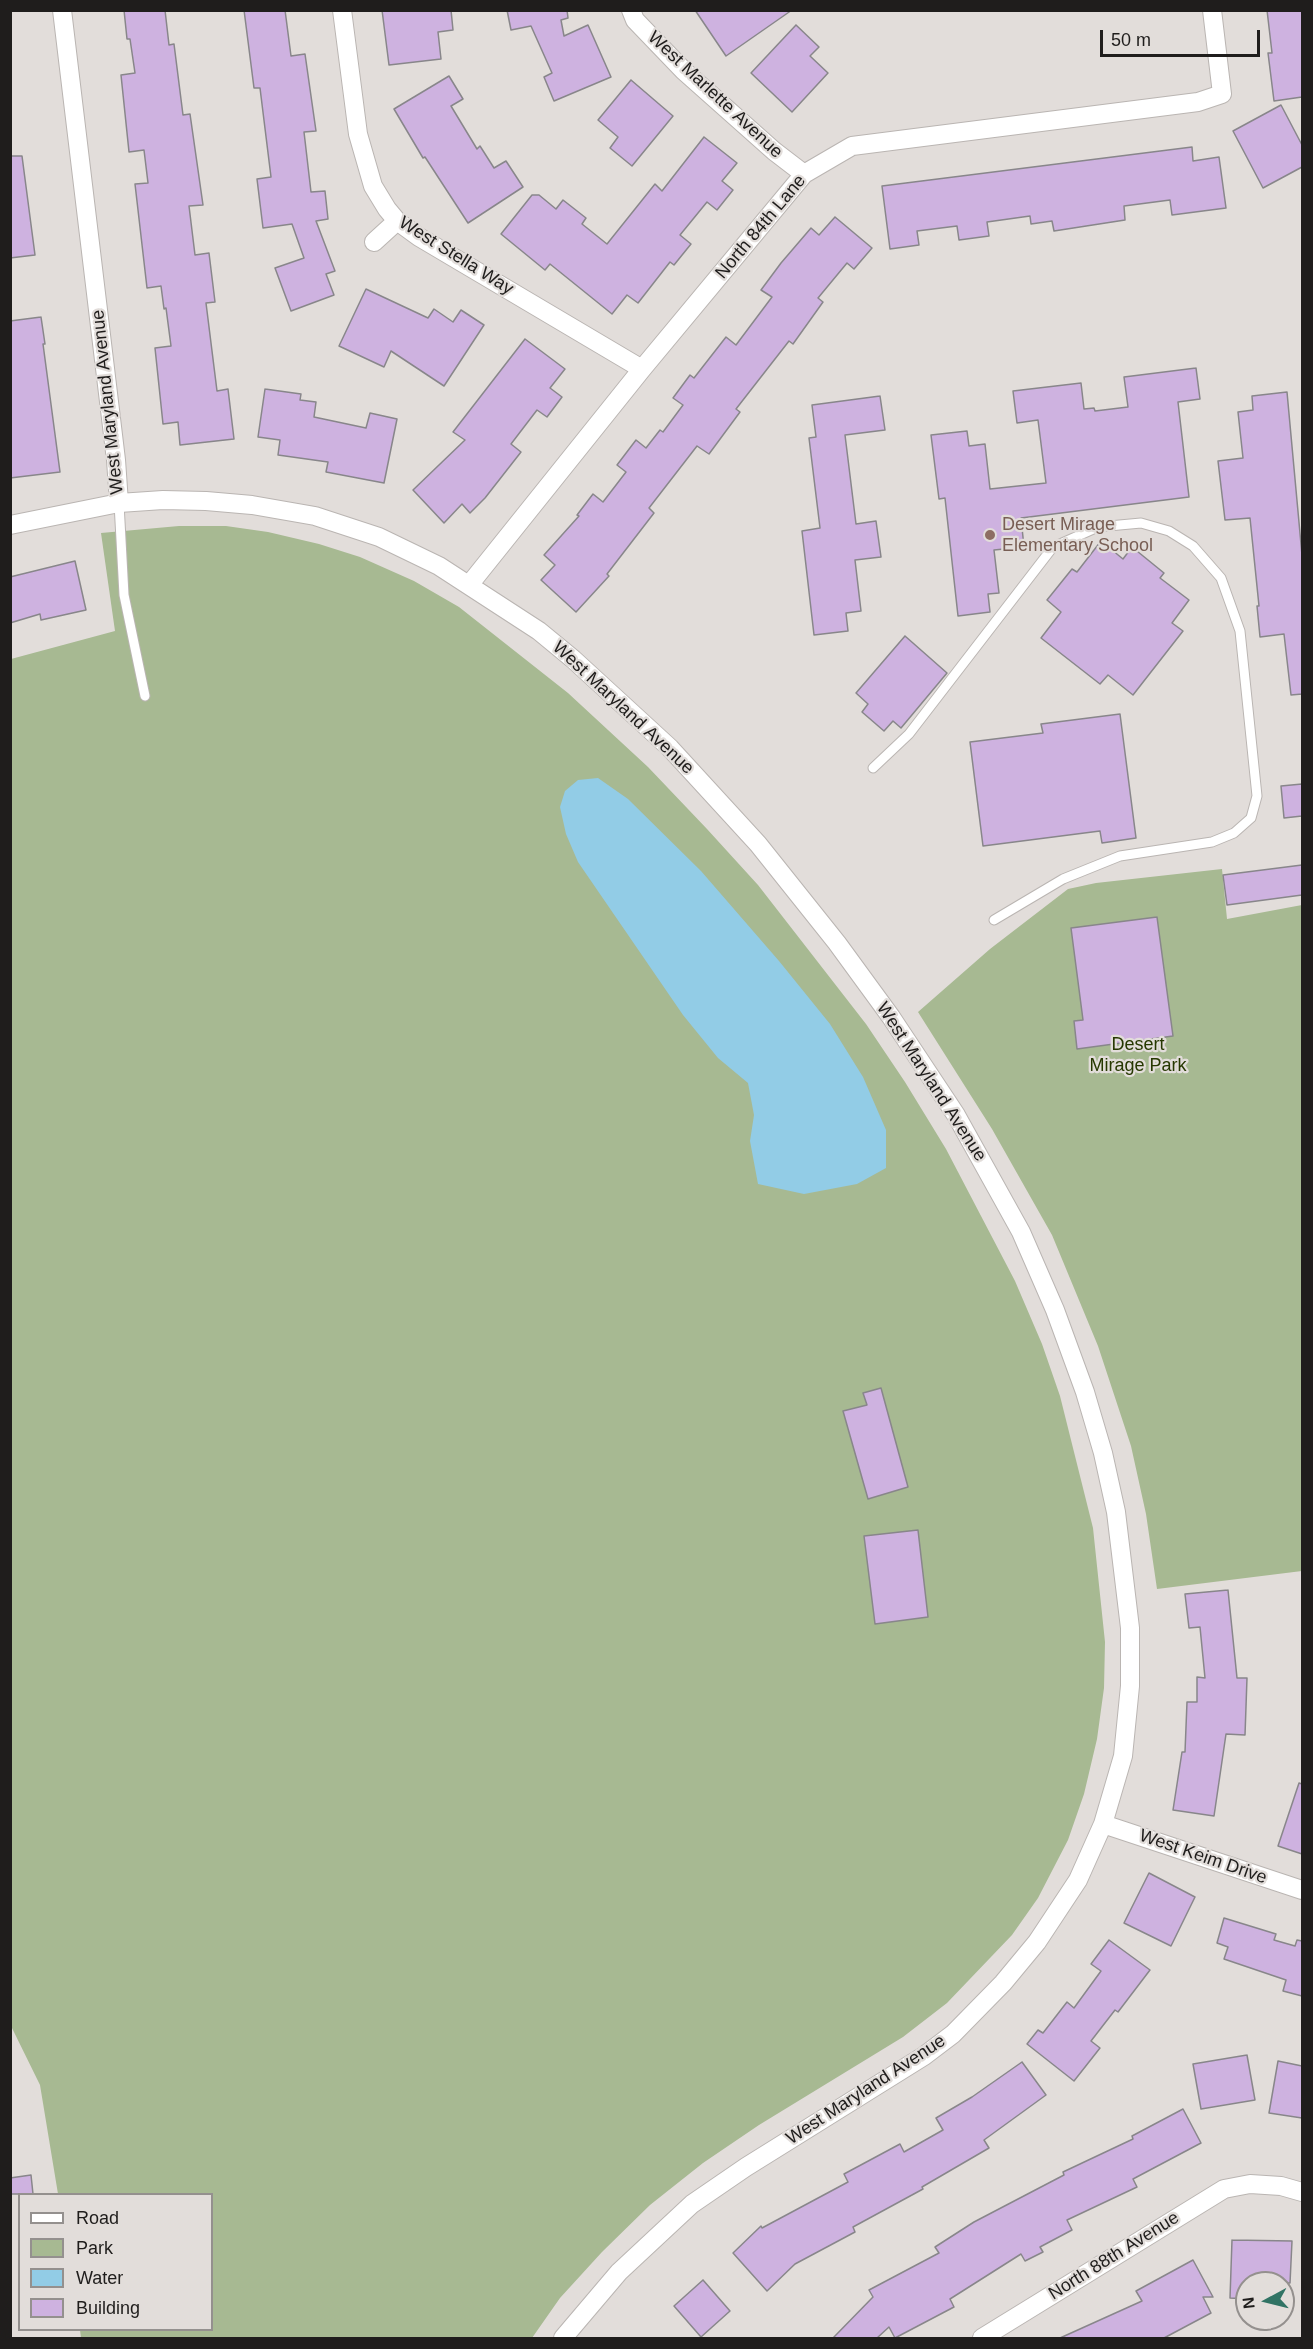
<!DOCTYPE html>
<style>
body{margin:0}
#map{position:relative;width:1313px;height:2349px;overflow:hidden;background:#e2ddda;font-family:Helvetica,sans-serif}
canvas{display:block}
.frame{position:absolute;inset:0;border:12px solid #1f1d1c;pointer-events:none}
.legend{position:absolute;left:18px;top:2193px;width:195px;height:138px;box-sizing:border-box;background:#e2ddda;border:2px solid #94908e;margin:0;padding:8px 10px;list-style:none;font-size:18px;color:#1f1d1c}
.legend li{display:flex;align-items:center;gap:12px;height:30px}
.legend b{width:30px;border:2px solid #94908e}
.north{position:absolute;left:1235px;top:2271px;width:60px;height:60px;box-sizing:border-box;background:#e2ddda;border:2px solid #94908e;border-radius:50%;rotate:263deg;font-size:16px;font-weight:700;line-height:24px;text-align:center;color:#1f1d1c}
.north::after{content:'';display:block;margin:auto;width:21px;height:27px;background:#317364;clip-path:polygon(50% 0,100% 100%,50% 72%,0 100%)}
.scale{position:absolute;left:1100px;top:30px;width:160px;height:27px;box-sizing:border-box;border:3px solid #1f1d1c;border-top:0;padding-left:8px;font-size:18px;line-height:21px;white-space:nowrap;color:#1f1d1c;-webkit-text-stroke:4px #e2ddda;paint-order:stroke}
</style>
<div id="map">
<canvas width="1313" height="2349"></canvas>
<div class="frame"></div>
<ul class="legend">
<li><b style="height:8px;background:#fff"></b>Road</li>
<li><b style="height:16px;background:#a7b992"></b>Park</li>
<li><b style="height:16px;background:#92cce6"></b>Water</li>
<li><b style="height:16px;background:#ceb2e0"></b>Building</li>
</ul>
<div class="north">N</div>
<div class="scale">50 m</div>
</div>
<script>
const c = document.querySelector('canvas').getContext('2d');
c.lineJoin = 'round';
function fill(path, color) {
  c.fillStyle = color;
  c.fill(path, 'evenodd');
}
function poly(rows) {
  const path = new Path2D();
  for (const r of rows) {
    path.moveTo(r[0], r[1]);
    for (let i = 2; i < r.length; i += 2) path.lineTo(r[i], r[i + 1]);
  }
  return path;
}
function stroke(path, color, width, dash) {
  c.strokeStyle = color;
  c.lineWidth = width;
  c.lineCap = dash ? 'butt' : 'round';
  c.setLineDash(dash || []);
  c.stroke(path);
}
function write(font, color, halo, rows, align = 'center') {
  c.font = font + ' Helvetica,sans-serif';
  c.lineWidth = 4.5;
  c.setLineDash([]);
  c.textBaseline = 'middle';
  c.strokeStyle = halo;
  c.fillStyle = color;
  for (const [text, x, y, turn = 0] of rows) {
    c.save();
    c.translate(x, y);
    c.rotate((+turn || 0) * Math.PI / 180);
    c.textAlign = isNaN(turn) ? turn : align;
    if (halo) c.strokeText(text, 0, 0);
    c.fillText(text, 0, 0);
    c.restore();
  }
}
fill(poly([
 [179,526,226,526,268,532,319,544,360,557,414,581,459,607,568,693,648,767,707,829,758,885,866,1024,905,1082,946,1149,1015,1281,1042,1344,1060,1396,1093,1528,1105,1642,1104,1688,1097,1739,1084,1794,1068,1840,1038,1898,1012,1935,947,2003,903,2037,759,2125,703,2163,650,2205,602,2252,560,2298,532,2338,81,2338,80,2330,212,2330,212,2194,58,2194,40,2085,11,2026,11,659,115,631,101,533],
 [1222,869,1227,919,1302,905,1302,1571,1157,1589,1146,1514,1131,1446,1098,1346,1052,1235,992,1129,918,1012,990,949,1068,889,1096,883]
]), '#a7b992');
fill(poly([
 [598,778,628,799,701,871,779,961,830,1024,863,1077,886,1130,886,1168,857,1184,804,1194,758,1184,750,1141,754,1115,748,1083,718,1058,683,1015,578,862,566,834,560,807,565,791,578,780]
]), '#92cce6');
const building = poly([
 [124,10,165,10,169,45,174,44,183,115,190,114,203,205,189,206,195,255,209,253,215,302,206,303,217,391,228,389,234,439,180,445,178,422,163,424,155,348,171,346,166,308,164,309,161,286,147,288,135,184,148,183,144,150,129,152,121,75,135,73,130,39,127,39,124,10],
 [244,10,285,10,291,56,305,54,316,131,304,132,311,192,325,191,328,219,316,221,335,271,326,274,334,295,291,311,275,268,304,258,292,224,263,228,257,179,271,177,260,88,254,88,244,10],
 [382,10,451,10,453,30,438,32,441,59,389,65,382,10],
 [507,10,567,10,568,18,561,20,564,36,588,25,611,77,554,101,544,77,552,73,531,26,511,30,507,10],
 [695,10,792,10,726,56,695,10],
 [1267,10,1302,10,1302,97,1274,101,1268,53,1272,53,1267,10],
 [796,25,819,47,810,56,828,73,792,112,751,73,796,25],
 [449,76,463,99,451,106,477,149,480,146,494,168,506,161,523,187,468,223,425,157,423,158,394,109,449,76],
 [631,80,673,116,632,166,610,148,618,137,598,120,631,80],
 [1281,105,1302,145,1302,167,1263,188,1233,131,1281,105],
 [704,137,737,163,722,181,733,190,717,210,707,202,680,235,691,244,674,265,670,262,638,303,627,295,612,314,550,264,545,270,501,234,532,195,539,195,556,209,563,200,586,218,582,224,607,244,655,184,662,191,704,137],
 [1192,147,1193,161,1219,157,1226,208,1172,215,1170,200,1124,206,1125,220,1054,231,1052,221,1031,224,1030,216,987,222,989,236,959,240,957,226,917,231,919,245,890,249,882,186,1192,147],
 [10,156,22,156,35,255,10,258,10,156],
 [835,217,872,248,854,269,847,263,818,298,823,302,793,344,789,341,736,409,740,412,709,454,697,446,649,508,654,513,607,574,609,576,576,612,541,580,555,565,544,555,579,516,577,515,593,494,603,502,626,472,617,465,636,440,646,448,660,430,663,432,683,405,673,398,690,375,694,378,726,337,736,345,772,297,761,290,781,263,811,228,819,235,835,217],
 [366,289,428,318,434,309,453,322,461,310,484,325,444,386,391,351,384,367,339,346,366,289],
 [41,317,45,344,43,344,60,472,10,478,10,321,41,317],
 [525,339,565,369,550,388,562,397,547,417,537,410,511,444,521,452,485,498,470,513,462,504,444,523,413,490,465,440,453,432,525,339],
 [1196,368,1200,399,1178,402,1189,497,1021,518,1024,547,994,550,999,593,988,594,990,612,958,616,945,498,939,499,931,435,967,431,969,446,985,444,990,489,1046,483,1038,420,1017,423,1013,391,1081,383,1084,409,1094,408,1095,411,1128,407,1124,377,1196,368],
 [265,389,301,394,300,400,316,402,314,417,366,428,370,413,397,419,384,483,326,472,328,462,278,455,280,440,258,437,265,389],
 [1287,392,1302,555,1302,694,1291,695,1284,634,1260,637,1257,606,1259,606,1250,518,1225,520,1218,461,1243,458,1238,412,1253,410,1252,396,1287,392],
 [880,396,885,430,845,435,856,524,876,521,881,557,855,560,861,611,846,613,848,631,814,635,802,531,820,528,809,438,816,437,812,405,880,396],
 [1101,541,1123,559,1132,547,1164,573,1160,578,1189,600,1172,623,1183,631,1133,695,1108,675,1100,684,1041,638,1061,612,1047,600,1072,569,1077,572,1101,541],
 [75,561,86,610,41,620,40,614,10,623,10,577,75,561],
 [905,636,947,673,901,728,893,721,884,731,862,712,868,704,856,693,905,636],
 [1120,714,1136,838,1102,843,1100,831,983,846,970,742,1043,733,1041,724,1120,714],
 [1302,784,1302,816,1284,818,1281,786,1302,784],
 [1302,865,1302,895,1227,905,1223,875,1302,865],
 [1157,917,1173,1036,1077,1049,1074,1021,1083,1020,1071,928,1157,917],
 [881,1388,908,1487,868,1499,843,1411,867,1405,863,1393,881,1388],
 [918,1530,928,1617,875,1624,864,1536,918,1530],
 [1228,1590,1237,1678,1247,1678,1245,1735,1226,1734,1214,1816,1173,1810,1182,1752,1185,1752,1187,1702,1197,1702,1197,1677,1205,1678,1200,1627,1189,1628,1185,1594,1228,1590],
 [1299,1783,1302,1784,1302,1854,1278,1846,1299,1783],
 [1149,1873,1195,1897,1171,1946,1124,1923,1149,1873],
 [1224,1918,1276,1934,1274,1940,1295,1946,1297,1940,1302,1941,1302,1996,1283,1991,1286,1980,1224,1959,1228,1947,1217,1943,1224,1918],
 [1109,1940,1150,1970,1118,2012,1115,2010,1091,2041,1100,2048,1074,2081,1027,2044,1038,2030,1043,2033,1067,2002,1074,2008,1101,1971,1091,1964,1109,1940],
 [1247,2055,1255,2100,1201,2109,1193,2064,1247,2055],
 [1278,2061,1302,2066,1302,2118,1269,2113,1278,2061],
 [1022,2062,1046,2095,984,2140,989,2148,922,2187,923,2189,853,2227,855,2232,795,2264,767,2291,733,2253,761,2226,762,2228,848,2182,844,2174,900,2144,904,2152,943,2130,936,2118,972,2097,1022,2062],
 [1183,2109,1201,2143,1133,2179,1137,2187,1067,2220,1072,2230,1040,2247,1043,2252,1025,2261,1021,2254,950,2299,954,2307,895,2338,889,2327,877,2338,833,2338,873,2297,869,2290,939,2253,935,2247,974,2222,1064,2175,1063,2172,1133,2139,1132,2136,1183,2109],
 [31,2175,33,2194,10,2194,10,2178,31,2175],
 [1232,2240,1292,2241,1290,2283,1247,2283,1247,2299,1230,2298,1232,2240],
 [1193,2260,1213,2297,1203,2297,1211,2313,1164,2338,1060,2338,1142,2301,1136,2291,1193,2260],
 [703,2280,730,2311,701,2337,674,2306,703,2280]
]);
fill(building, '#ceb2e0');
stroke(building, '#88868a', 1.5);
const lane = poly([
 [119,503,124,595,145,696],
 [873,768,909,734,1053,547,1098,527,1141,523,1169,531,1193,546,1221,578,1240,631,1257,796,1251,818,1234,833,1212,842,1120,856,1063,879,994,920]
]);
const street = poly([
 [62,10,116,460,119,503],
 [342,10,358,134,373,186,387,209,397,221,419,237,642,369],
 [631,10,635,20,684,71,774,151,804,174],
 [374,242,397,221],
 [10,525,119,503,163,500,206,501,252,505,315,516,379,537,439,566,539,631,573,659,670,748,758,844,837,943,891,1017,956,1115,1021,1232,1055,1310,1085,1392,1103,1453,1116,1512,1130,1628,1130,1686,1123,1756,1103,1824,1078,1880,1037,1942,1003,1983,953,2034,924,2056,746,2167,692,2204,619,2272,563,2338],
 [469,585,642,369,804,174,852,146,1198,102,1222,94,1212,10],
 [1103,1824,1302,1890],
 [982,2338,1224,2189,1250,2184,1281,2186,1302,2192]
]);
stroke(lane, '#bab5b2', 11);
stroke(street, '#bab5b2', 20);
stroke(lane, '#fff', 9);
stroke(street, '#fff', 18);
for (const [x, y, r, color] of [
 [990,535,6,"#8d6e63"]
]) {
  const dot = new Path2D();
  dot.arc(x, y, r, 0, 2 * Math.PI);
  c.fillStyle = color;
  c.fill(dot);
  stroke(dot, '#e2ddda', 2);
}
write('18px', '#1f1d1c', '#e2ddda', [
 ["West Marlette Avenue",715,95,43],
 ["North 84th Lane",761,227,-50],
 ["West Stella Way",456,256,32],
 ["West Maryland Avenue",108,402,-96],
 ["West Maryland Avenue",623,708,43],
 ["West Maryland Avenue",931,1082,57],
 ["West Keim Drive",1203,1857,19],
 ["West Maryland Avenue",866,2090,-33],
 ["North 88th Avenue",1114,2256,-32]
]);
write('18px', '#785e54', '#e2ddda', [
 ["Desert Mirage",1002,525],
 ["Elementary School",1002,546]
], 'left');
write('18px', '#263801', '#e2ddda', [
 ["Desert",1138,1045],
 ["Mirage Park",1138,1066]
]);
</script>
